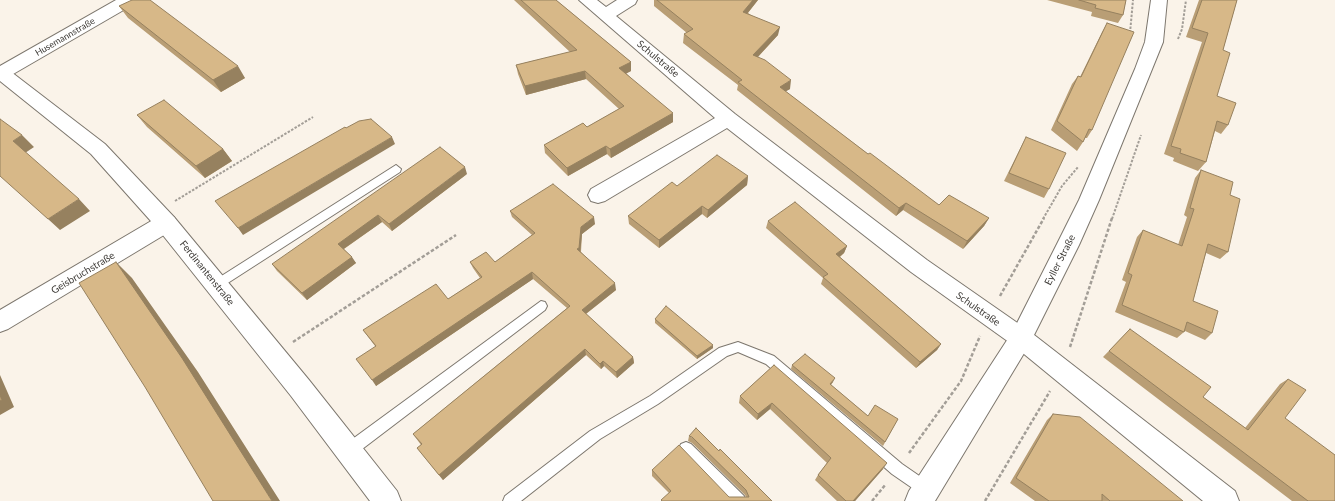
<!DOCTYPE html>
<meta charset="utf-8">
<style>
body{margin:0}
canvas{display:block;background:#faf3e9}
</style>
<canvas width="1335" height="501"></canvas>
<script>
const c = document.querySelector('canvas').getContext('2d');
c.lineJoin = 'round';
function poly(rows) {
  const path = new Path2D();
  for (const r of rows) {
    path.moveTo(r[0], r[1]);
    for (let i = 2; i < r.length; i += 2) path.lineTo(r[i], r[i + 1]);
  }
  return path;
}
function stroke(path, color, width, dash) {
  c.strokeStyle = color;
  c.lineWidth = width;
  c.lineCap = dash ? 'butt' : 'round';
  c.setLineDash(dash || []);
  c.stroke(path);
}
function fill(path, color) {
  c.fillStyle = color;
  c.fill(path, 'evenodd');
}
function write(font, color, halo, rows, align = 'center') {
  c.font = font + ' Lato,sans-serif';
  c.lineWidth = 3.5;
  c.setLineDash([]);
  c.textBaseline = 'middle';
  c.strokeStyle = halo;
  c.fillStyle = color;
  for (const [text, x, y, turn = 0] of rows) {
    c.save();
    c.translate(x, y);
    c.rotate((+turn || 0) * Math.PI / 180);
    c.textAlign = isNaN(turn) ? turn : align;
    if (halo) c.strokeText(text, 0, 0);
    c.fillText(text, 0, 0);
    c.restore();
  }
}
const lane = poly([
 [396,165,401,169,400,172,220,288,216,290,212,288,210,285,212,282,396,165],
 [541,301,545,302,547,306,545,310,353,456,348,457,343,456,341,451,343,446,541,301],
 [738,342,774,356,902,464,931,484,933,489,931,494,926,496,921,494,892,474,766,364,738,352,727,356,658,404,600,439,521,501,503,501,505,496,590,431,650,396,719,348,738,342],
 [686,442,691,444,744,496,746,501,729,501,681,452,679,448,681,444,686,442]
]);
const street = poly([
 [116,0,136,0,134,4,8,77,0,78,0,66,116,0],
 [579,0,597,0,606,7,617,0,637,0,635,4,616,16,735,114,927,260,1029,331,1235,491,1239,501,1203,501,1013,345,911,272,727,128,605,201,598,203,591,201,588,195,591,189,715,118,579,0],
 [166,215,174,217,177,223,174,229,8,329,0,332,0,310,158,217,166,215]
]);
const secondary = poly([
 [1151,0,1167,0,1163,42,1099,200,1079,245,1029,345,935,501,905,501,909,491,1013,331,1057,244,1079,200,1135,69,1145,42,1151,0],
 [0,66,6,68,105,144,174,217,309,380,397,491,401,501,370,501,291,396,158,229,91,154,0,81,0,66]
]);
stroke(lane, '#7d776e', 2);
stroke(street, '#7d776e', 2);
stroke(secondary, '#7d776e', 2);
stroke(poly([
 [1130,33,1133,0],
 [1178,39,1182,29,1186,0],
 [175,201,313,117],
 [1043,219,1062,186,1078,167],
 [1112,219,1141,135]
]), '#a39e97', 2, [2.5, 1.5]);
stroke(poly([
 [1000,296,1044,218],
 [293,342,456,235],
 [1070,347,1112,218],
 [909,453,961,381,980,336],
 [872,501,886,484],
 [985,501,1050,391]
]), '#a39e97', 2.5, [3.5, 2]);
fill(lane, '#fff');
fill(street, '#fff');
fill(secondary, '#fff');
fill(poly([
 [514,0,556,0,631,62,631,71,626,73,673,122,611,158,607,154,568,176,545,153,544,145,587,127,619,109,586,79,526,95,518,74,516,65,570,52],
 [654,0,758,0,748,13,778,35,758,57,790,89,785,91,868,154,939,205,989,218,984,226,963,249,903,210,896,216,737,90,738,85,683,43,684,34,687,33,654,6],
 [1047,0,1126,0,1123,15,1118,23,1091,16,1092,12],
 [1199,0,1237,0,1223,50,1217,96,1228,125,1221,134,1215,131,1206,162,1198,171,1173,161,1174,158,1164,154,1202,42,1186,37],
 [119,6,245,78,221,92,128,18],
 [1107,23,1092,130,1087,138,1085,138,1083,142,1077,151,1051,130,1072,84,1078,76,1080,77,1102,32],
 [137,115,223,149,232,161,205,178,147,127],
 [1026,137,1049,189,1044,198,1004,181],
 [1201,170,1230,195,1228,252,1220,259,1206,253,1193,301,1212,333,1205,340,1185,331,1184,332,1177,338,1115,312,1126,282,1122,280,1137,237,1143,230,1178,245,1187,217,1184,215,1195,178],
 [467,174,392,231,382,222,344,249,356,263,307,300,277,271,272,264],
 [748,176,747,185,707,218,702,214,659,248,629,224,628,216,677,186],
 [510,211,595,224,582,234,581,252,616,290,586,314,633,357,634,363,617,378,604,366,601,369,586,355,443,480,417,448,421,445,413,434,567,308,533,279,376,386,375,346,363,330,448,299,480,278,473,268,470,262,495,262,532,235,512,217],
 [768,221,847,246,844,253,840,257,941,344,937,350,916,368,821,284,823,278,766,228],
 [655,319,713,348,697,359,655,323],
 [1130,329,1203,397,1245,428,1280,384,1288,379,1285,418,1335,501,1292,501,1103,357],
 [774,365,883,469,855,501,837,501,815,480,818,475,827,463,770,409,757,420,739,403,740,396],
 [792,365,833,382,831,385,868,416,898,419,883,446,791,369],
 [1053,414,1183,501,1035,501,1010,483,1047,420],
 [689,436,719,451,772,501,661,501,669,493,652,476,652,470,729,497,746,497,745,495,692,443,688,441]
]), '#b99e75');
fill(poly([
 [753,0,758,0,742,20,743,12],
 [780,27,778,35,752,63,753,55],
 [631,62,631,71,620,77,619,68],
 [238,66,245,78,221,92,213,80],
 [585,71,586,79,526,95,525,86],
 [791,80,790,89,778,96,780,87],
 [673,113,673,122,611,158,610,149],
 [22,135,34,147,25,153,13,141],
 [392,137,395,144,243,235,238,228],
 [606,146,607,154,568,176,567,168],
 [223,149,232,161,205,178,196,166],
 [465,167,467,174,392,231,389,224],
 [748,176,747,185,707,218,708,210],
 [79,199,90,211,60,230,48,219],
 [906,203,903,210,896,216,899,208],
 [702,206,702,214,659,248,659,240],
 [378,215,382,222,342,250,338,244],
 [594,217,595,224,582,234,580,254,577,249,581,227],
 [989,218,984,226,963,249,967,241],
 [847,246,844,253,834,261,836,254],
 [352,257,356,263,307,300,302,293],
 [116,262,132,278,198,372,280,501,272,501],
 [532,272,533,279,376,386,372,380],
 [615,283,616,290,583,316,582,310],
 [941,344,937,350,916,368,920,362],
 [713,345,713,348,697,359,697,356],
 [585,349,586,355,443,480,439,475],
 [633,357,634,363,617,378,616,372],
 [603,361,604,366,601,369,600,364],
 [0,375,14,407,0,415],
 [835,378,833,382,828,387,830,384],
 [772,403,770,409,757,420,758,414],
 [887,463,883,469,855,501,853,501]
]), '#96815f');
const building = poly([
 [132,0,150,0,238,66,213,80,119,6,132,0],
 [521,0,556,0,631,62,619,68,673,113,610,149,606,146,567,168,544,145,583,123,587,127,624,106,585,71,525,86,516,65,577,50,521,0],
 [657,0,753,0,743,12,780,27,753,55,765,60,791,80,780,87,868,154,870,153,939,205,949,195,989,218,967,241,906,203,899,208,738,82,742,80,684,34,693,29,657,0],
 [1079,0,1126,0,1123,15,1095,8,1096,5,1079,0],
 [1202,0,1237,0,1223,50,1230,53,1217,96,1236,103,1228,125,1217,121,1206,162,1180,153,1181,149,1171,146,1208,33,1192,28,1202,0],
 [1107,23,1134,32,1092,130,1089,129,1083,142,1057,121,1078,76,1081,77,1107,23],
 [164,100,223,149,196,166,137,115,164,100],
 [0,119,22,135,13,141,79,199,48,219,0,176,0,119],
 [371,119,392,137,238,228,215,201,345,127,346,128,359,121,371,119],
 [1026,137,1066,153,1049,189,1009,173,1026,137],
 [440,147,465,167,389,224,378,215,338,244,352,257,302,293,272,264,440,147],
 [717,155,748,176,708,210,702,206,659,240,628,216,672,182,677,186,717,155],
 [1201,170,1233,182,1230,195,1240,199,1228,252,1208,244,1193,301,1218,311,1212,333,1187,322,1184,332,1122,305,1132,275,1128,273,1143,230,1182,246,1194,209,1190,208,1201,170],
 [553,184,594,217,581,227,579,248,577,249,615,283,582,310,633,357,616,372,603,361,600,364,585,349,439,475,417,448,422,444,413,434,570,306,532,272,372,380,356,359,376,346,363,330,436,284,448,299,482,277,470,262,486,252,495,262,535,233,510,211,553,184],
 [795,202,847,246,836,254,941,344,920,362,823,277,828,274,768,221,795,202],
 [116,262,182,358,272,501,213,501,145,387,79,283,116,262],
 [666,306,713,345,697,356,655,319,666,306],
 [1130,329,1211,387,1203,397,1248,430,1288,379,1306,390,1285,418,1335,455,1335,501,1308,501,1109,351,1130,329],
 [805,354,835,378,830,384,868,416,875,405,898,419,885,442,792,365,805,354],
 [774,365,887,463,853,501,846,501,818,475,831,458,772,403,758,414,740,396,774,365],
 [0,395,2,400,0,401,0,395],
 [1053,414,1080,417,1183,501,1110,501,1102,494,1102,501,1049,501,1016,478,1053,414],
 [696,428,719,451,720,449,772,501,662,501,661,500,671,491,652,470,679,445,729,497,749,497,746,490,692,437,689,436,696,428]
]);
fill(building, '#d7b888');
stroke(building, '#96815f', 1);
write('9px', '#3e3b37', '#fff', [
 ["Husemannstraße",65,37,-30]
]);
write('10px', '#3e3b37', '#fff', [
 ["Schulstraße",658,59,40],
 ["Eyller Straße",1060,260,-63],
 ["Geisbruchstraße",83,273,-31],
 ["Ferdinantenstraße",207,273,51],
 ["Schulstraße",978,309,35]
]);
</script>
